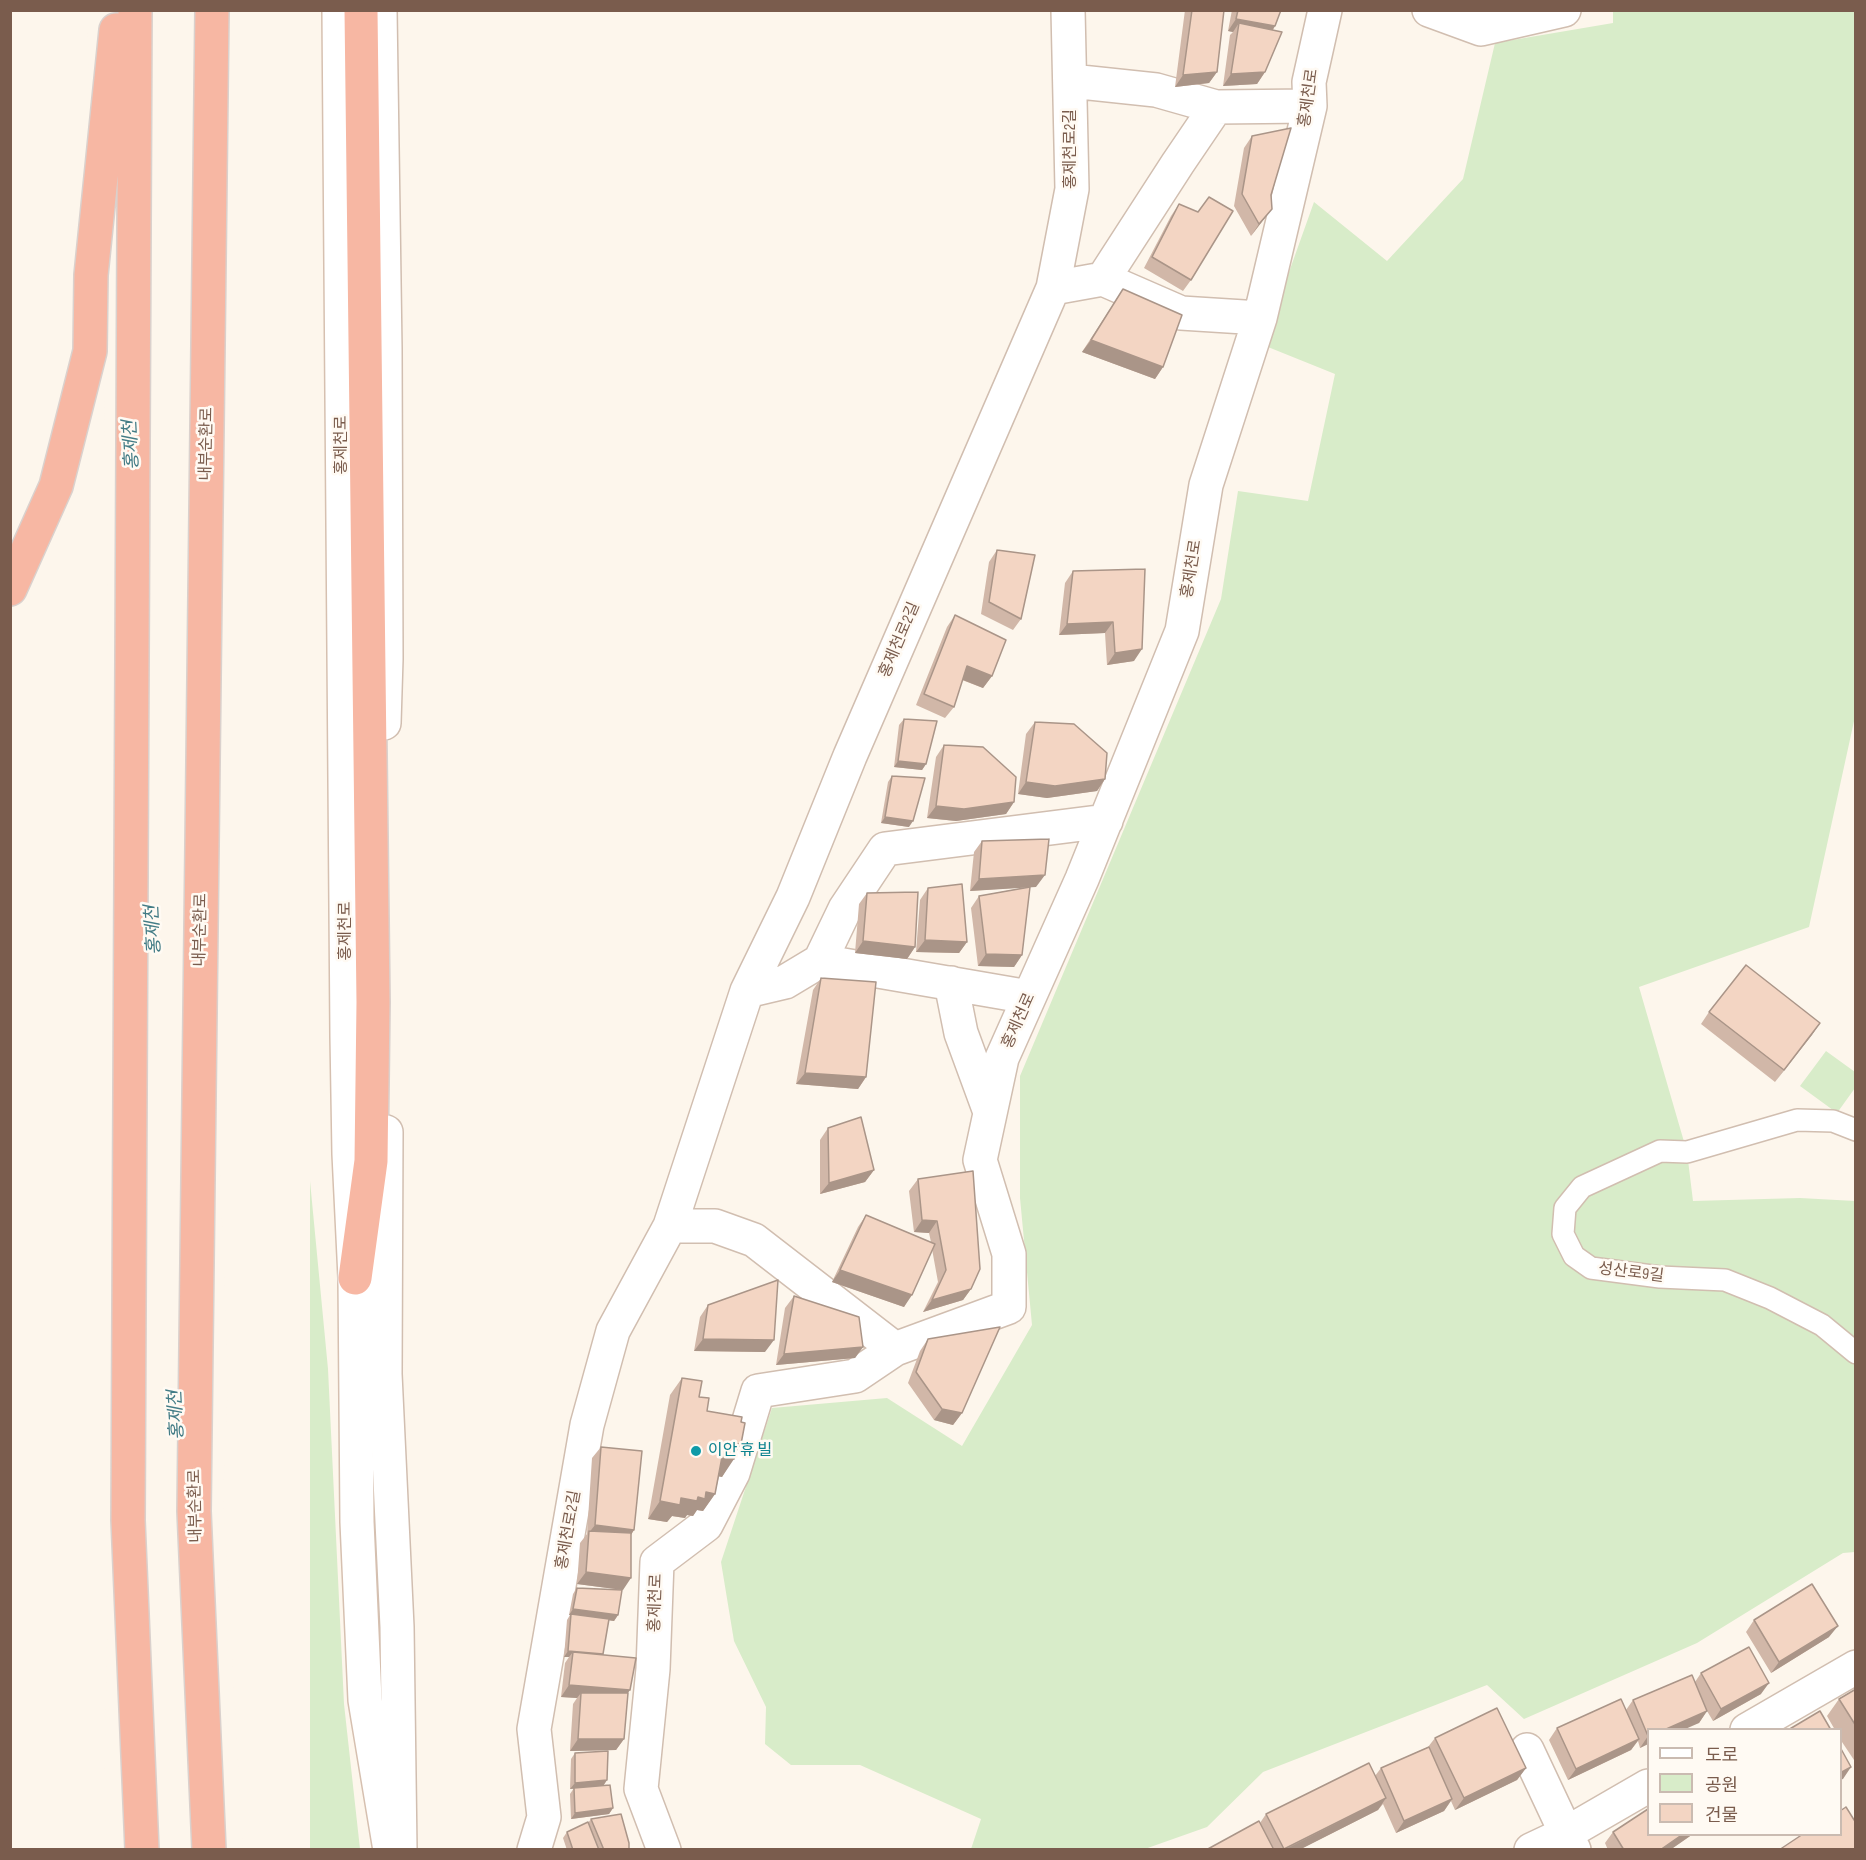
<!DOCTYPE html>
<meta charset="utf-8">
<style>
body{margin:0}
#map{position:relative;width:1866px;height:1860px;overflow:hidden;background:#fdf6ec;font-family:"Sofia Sans Condensed","Noto Sans KR",sans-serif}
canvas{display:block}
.frame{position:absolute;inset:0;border:12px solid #7a5c4d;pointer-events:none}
.legend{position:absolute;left:1647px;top:1728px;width:195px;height:108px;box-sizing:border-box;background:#fffaf3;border:2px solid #cabbb1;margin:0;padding:8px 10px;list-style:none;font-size:18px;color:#7a5c4d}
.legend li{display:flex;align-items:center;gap:12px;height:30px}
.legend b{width:30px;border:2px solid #cabbb1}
</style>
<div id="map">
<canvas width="1866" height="1860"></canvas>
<div class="frame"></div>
<ul class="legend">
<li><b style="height:8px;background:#fff"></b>도로</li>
<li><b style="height:16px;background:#d8ecc9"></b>공원</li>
<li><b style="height:16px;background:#f3d5c3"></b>건물</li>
</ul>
</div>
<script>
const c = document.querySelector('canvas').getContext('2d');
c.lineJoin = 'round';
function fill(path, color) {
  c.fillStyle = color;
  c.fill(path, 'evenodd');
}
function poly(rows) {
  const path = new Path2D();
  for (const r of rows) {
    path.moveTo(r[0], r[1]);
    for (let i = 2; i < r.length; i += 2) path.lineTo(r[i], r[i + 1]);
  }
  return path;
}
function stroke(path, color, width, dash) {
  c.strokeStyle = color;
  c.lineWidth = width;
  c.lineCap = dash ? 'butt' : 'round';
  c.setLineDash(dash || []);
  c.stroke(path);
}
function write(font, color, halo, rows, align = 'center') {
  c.font = font + ' "Sofia Sans Condensed","Noto Sans KR",sans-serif';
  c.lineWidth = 5;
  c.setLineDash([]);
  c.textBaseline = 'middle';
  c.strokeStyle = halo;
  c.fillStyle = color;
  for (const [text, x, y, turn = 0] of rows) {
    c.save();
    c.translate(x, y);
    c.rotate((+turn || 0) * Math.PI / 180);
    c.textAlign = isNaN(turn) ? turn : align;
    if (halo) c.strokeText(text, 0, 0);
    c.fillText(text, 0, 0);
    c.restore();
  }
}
fill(poly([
 [1613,11,1855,11,1856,712,1809,927,1639,987,1687,1152,1693,1201,1800,1198,1855,1201,1855,1552,1843,1553,1697,1643,1524,1719,1487,1685,1263,1772,1207,1827,1142,1850,971,1849,981,1819,860,1765,791,1765,765,1744,766,1707,734,1641,721,1562,772,1408,887,1398,962,1446,1032,1325,1020,1198,1020,1076,1221,599,1238,491,1308,501,1335,374,1263,345,1314,202,1387,261,1463,179,1495,43,1613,23],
 [1826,1051,1855,1072,1855,1088,1837,1113,1800,1086],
 [310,1181,328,1369,344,1704,360,1849,310,1849]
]), '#d8ecc9');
fill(poly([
 [87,10,206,10,212,953,228,1382,223,1498,243,1849,108,1849,104,1806,120,946,107,576,102,275,96,275]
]), '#fdf6ec');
const lane = poly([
 [1856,1130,1833,1121,1797,1120,1687,1152,1660,1151,1582,1187,1565,1208,1563,1234,1574,1256,1591,1268,1660,1277,1725,1280,1770,1298,1822,1325,1856,1353]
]);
const street = poly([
 [380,10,385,349,386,659,384,723],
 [1429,10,1481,29,1564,10],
 [1071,81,1156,90,1216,107,1310,106],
 [1103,279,1181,313,1260,318],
 [1053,288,1103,279,1178,163,1216,107],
 [820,961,1029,997],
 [951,983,961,1033,990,1112],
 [747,991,785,982,820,961,845,909,885,849,1106,821],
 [386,1132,385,1374,397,1627,400,1850],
 [670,1226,715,1226,754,1240,895,1349],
 [1747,1730,1856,1667],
 [1527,1750,1574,1850],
 [534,1850,544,1817,534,1729,587,1425,613,1331,670,1226,747,991,793,897,850,756,1053,288,1072,189,1068,10],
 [664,1850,641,1789,653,1669,657,1562,706,1525,733,1473,758,1391,855,1376,895,1349,1009,1307,1009,1254,980,1160,1002,1058,1082,879,1182,631,1206,485,1260,318,1310,106,1309,82,1325,10],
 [1531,1850,1565,1834,1648,1786]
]);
const secondary = poly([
 [339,10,347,1036,349,1154,355,1278,357,1522,365,1700,390,1850]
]);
const highway = poly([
 [135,10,128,1520,142,1850],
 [10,589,56,486,90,351,91,275,116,30],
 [355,1278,371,1161,373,1002,361,10],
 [209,1850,194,1511,212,10]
]);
stroke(lane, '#d1beb0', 24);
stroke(street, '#d1beb0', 36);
stroke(secondary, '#d6c0b0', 36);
stroke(highway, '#dad1cd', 36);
stroke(lane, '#fff', 21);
stroke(street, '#fff', 33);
stroke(secondary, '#fff', 33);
stroke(highway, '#f7b7a3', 33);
fill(poly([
 [1185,10,1224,10,1217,72,1209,83,1175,87],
 [1232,10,1281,10,1275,26,1273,30,1265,72,1257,84,1223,86,1230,35,1233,32,1228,31],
 [1252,136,1271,195,1272,209,1251,236,1234,206,1244,148],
 [1179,204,1191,280,1183,291,1144,268,1171,216],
 [1123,289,1163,367,1155,379,1082,352],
 [997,550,1021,619,1013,630,981,614,989,562],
 [1145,569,1134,661,1107,665,1105,633,1059,635,1065,583,1073,571],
 [955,615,992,676,983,688,962,680,954,707,945,718,916,705,947,627],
 [904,719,926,764,922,770,894,767,899,725],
 [1035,722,1105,779,1097,791,1047,798,1018,794,1026,734],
 [944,745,1014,802,1006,814,956,821,927,818,936,757],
 [892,776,909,827,881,823,888,782],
 [982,841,1036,887,1030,887,1022,955,1014,967,978,966,971,908,979,896,1027,887,970,891,974,852],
 [928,888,967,942,959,953,916,952,920,900],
 [867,893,915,947,907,959,855,953,859,904],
 [821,978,866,1077,858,1089,796,1084,813,990],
 [1709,1012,1820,1023,1775,1082,1701,1024],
 [828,1128,874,1170,865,1182,820,1194,820,1140],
 [918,1179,971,1289,963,1300,923,1312,938,1282,932,1249,904,1307,832,1282,858,1227,866,1215,931,1242,929,1233,914,1232,909,1191],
 [794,1296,863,1347,855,1358,776,1365,785,1308],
 [708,1305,765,1352,694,1351,700,1317],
 [928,1339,962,1413,953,1425,934,1420,908,1383,920,1351],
 [682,1378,699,1397,707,1411,741,1422,741,1444,722,1477,719,1476,715,1494,703,1511,697,1510,693,1516,687,1515,685,1518,672,1516,667,1522,648,1519,670,1395],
 [601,1447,634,1530,631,1535,623,1590,577,1584,580,1543,587,1534,592,1458],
 [577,1588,618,1615,614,1621,609,1620,603,1654,628,1693,624,1739,616,1750,570,1751,573,1704,577,1698,561,1697,565,1663,569,1657,564,1657,567,1620,570,1615,569,1615,573,1594],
 [1754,1620,1829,1637,1771,1673,1746,1632],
 [1701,1673,1761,1694,1713,1721,1707,1711,1699,1723,1648,1730,1648,1744,1640,1748,1638,1741,1631,1750,1568,1780,1549,1740,1557,1728,1626,1710,1633,1700,1695,1682],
 [1856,1689,1856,1763,1840,1739,1840,1730,1835,1730,1827,1716,1839,1699],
 [1435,1738,1526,1768,1517,1780,1455,1810,1451,1801,1444,1811,1396,1833,1383,1804,1378,1810,1299,1850,1206,1850,1260,1823,1266,1814,1375,1776,1381,1768,1428,1747],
 [575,1753,607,1780,603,1786,570,1789,571,1759],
 [574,1788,613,1808,609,1814,571,1819,570,1794],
 [591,1819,629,1850,567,1850,563,1838,567,1832,588,1823],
 [1613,1832,1648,1834,1693,1834,1670,1850,1608,1850,1605,1843]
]), '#d1b7a8');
fill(poly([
 [1236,19,1275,26,1267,38,1239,23,1233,32,1228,31],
 [1217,72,1209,83,1175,87,1183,75],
 [1265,72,1257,84,1223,86,1231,74],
 [1272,209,1263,220,1251,236,1259,224],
 [1091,340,1163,367,1155,379,1082,352],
 [1113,622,1105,633,1059,635,1067,624],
 [1142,649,1134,661,1107,665,1115,653],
 [967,666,992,676,983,688,958,678],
 [898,761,926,764,922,770,894,767],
 [1105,779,1097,791,1047,798,1018,794,1026,782],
 [1014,802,1006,814,956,821,927,818,936,806],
 [885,817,913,821,909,827,881,823],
 [1045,875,1036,887,970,891,979,879],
 [925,940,967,942,959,953,916,952],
 [863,941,915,947,907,959,855,953],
 [986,954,1022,955,1014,967,978,966],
 [1820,1023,1812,1035,1775,1082,1784,1070],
 [805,1073,866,1077,858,1089,796,1084],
 [874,1170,865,1182,820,1194,829,1183],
 [922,1220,937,1221,929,1233,914,1232],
 [840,1270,912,1295,904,1307,832,1282],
 [971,1289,963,1300,923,1312,932,1300],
 [703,1339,774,1340,765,1352,694,1351],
 [863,1347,855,1358,776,1365,784,1354],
 [942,1409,962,1413,953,1425,934,1420],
 [737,1444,741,1444,731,1459,734,1459,722,1477,710,1475,722,1457],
 [706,1492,715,1494,703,1511,697,1510,693,1516,687,1515,685,1518,672,1516,667,1522,648,1519,660,1501,681,1498,698,1497],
 [595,1525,634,1530,626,1542,588,1534],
 [586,1572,631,1578,623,1590,577,1584],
 [573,1609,618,1615,614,1621,569,1615],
 [1838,1626,1829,1637,1771,1673,1779,1662],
 [568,1651,603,1654,573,1652,569,1657,564,1657],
 [1769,1683,1761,1694,1713,1721,1721,1709],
 [569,1685,630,1690,622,1702,581,1693,577,1698,561,1697],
 [1707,1711,1699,1723,1683,1730,1664,1730],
 [1648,1736,1648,1744,1640,1748],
 [578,1739,624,1739,616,1750,570,1751],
 [1639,1739,1631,1750,1568,1780,1576,1769],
 [1851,1767,1843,1779,1840,1780,1840,1773],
 [1526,1768,1517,1780,1455,1810,1464,1798],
 [607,1780,603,1786,570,1789,575,1783],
 [1386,1798,1378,1810,1299,1850,1284,1850],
 [1452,1799,1444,1811,1396,1833,1404,1821],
 [613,1808,609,1814,571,1819,575,1813],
 [1683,1834,1693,1834,1670,1850,1660,1850]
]), '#aa9588');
const building = poly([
 [1192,10,1224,10,1217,72,1183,75,1192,10],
 [1238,10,1281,10,1275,26,1236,19,1238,10],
 [1239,23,1282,32,1265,72,1231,74,1239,23],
 [1291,128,1271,195,1272,209,1259,224,1242,194,1252,136,1291,128],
 [1209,197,1233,211,1191,280,1152,257,1179,204,1198,212,1209,197],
 [1123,289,1182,315,1163,367,1091,340,1123,289],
 [997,550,1035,555,1021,619,989,602,997,550],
 [1145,569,1142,649,1115,653,1113,622,1067,624,1073,571,1145,569],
 [955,615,1006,640,992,676,967,666,954,707,924,694,955,615],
 [904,719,937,721,926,764,898,761,904,719],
 [1035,722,1074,724,1107,753,1105,779,1055,786,1026,782,1035,722],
 [944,745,983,747,1016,777,1014,802,964,809,936,806,944,745],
 [892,776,925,778,913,821,885,817,892,776],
 [1049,839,1045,875,979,879,982,841,1049,839],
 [962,884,967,942,925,940,928,888,962,884],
 [1030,887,1022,955,986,954,979,896,1030,887],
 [918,892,915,947,863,941,867,893,918,892],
 [1746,965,1820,1023,1784,1070,1709,1012,1746,965],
 [821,978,876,982,866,1077,805,1073,821,978],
 [861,1117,874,1170,829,1183,828,1128,861,1117],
 [973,1171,980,1269,971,1289,932,1300,946,1270,937,1221,922,1220,918,1179,973,1171],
 [866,1215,935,1244,912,1295,840,1270,866,1215],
 [778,1280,774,1340,703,1339,708,1305,778,1280],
 [794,1296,859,1317,863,1347,784,1354,794,1296],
 [1000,1327,962,1413,942,1409,916,1372,928,1339,1000,1327],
 [682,1378,702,1381,699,1397,709,1398,707,1411,742,1417,741,1422,745,1423,741,1444,737,1444,734,1459,722,1457,715,1494,706,1492,705,1499,698,1497,697,1501,681,1498,680,1505,660,1501,682,1378],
 [601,1447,642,1451,634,1530,595,1525,601,1447],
 [589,1531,631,1533,631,1578,586,1572,589,1531],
 [1812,1584,1838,1626,1779,1662,1754,1620,1812,1584],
 [577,1588,622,1590,618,1615,573,1609,577,1588],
 [571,1614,609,1619,603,1654,568,1651,571,1614],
 [1749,1647,1769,1683,1721,1709,1701,1673,1749,1647],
 [573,1652,636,1658,630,1690,569,1685,573,1652],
 [1692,1675,1707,1711,1664,1730,1648,1730,1648,1736,1633,1700,1692,1675],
 [1856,1689,1856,1726,1839,1699,1856,1689],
 [581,1693,628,1693,624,1739,578,1739,581,1693],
 [1621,1699,1639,1739,1576,1769,1557,1728,1621,1699],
 [1497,1708,1526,1768,1464,1798,1435,1738,1497,1708],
 [1820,1711,1831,1730,1788,1730,1820,1711],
 [1429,1747,1452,1799,1404,1821,1381,1768,1429,1747],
 [1840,1747,1851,1767,1840,1773,1840,1747],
 [608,1751,607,1780,575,1783,575,1753,608,1751],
 [1369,1763,1386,1798,1284,1849,1266,1814,1369,1763],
 [610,1785,613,1808,575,1813,574,1788,610,1785],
 [1846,1807,1856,1823,1856,1850,1779,1850,1803,1834,1840,1834,1840,1811,1846,1807],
 [1648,1809,1648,1834,1683,1834,1660,1850,1624,1850,1613,1832,1648,1809],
 [621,1814,629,1843,629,1850,604,1850,591,1819,621,1814],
 [1259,1821,1274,1850,1206,1850,1259,1821],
 [588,1822,599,1850,573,1850,567,1832,588,1822]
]);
fill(building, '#f3d5c3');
stroke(building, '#aa9588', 1.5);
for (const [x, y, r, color] of [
 [696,1451,6,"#0f9aa8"]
]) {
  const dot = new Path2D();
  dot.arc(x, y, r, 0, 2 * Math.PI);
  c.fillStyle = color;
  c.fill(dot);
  stroke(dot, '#fffaf3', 2);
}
write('16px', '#7a5c4d', '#fffaf3', [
 ["홍제천로",1309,98,-82],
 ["홍제천로2길",1071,149,-90],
 ["내부순환로",207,444,-89],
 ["홍제천로",342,445,-90],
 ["홍제천로",1192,569,-81],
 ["홍제천로2길",900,640,-67],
 ["내부순환로",201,930,-89],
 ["홍제천로",346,931,-90],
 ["홍제천로",1019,1021,-66],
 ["성산로9길",1631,1273,7],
 ["내부순환로",196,1506,-91],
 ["홍제천로2길",569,1530,-80],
 ["홍제천로",656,1603,-88]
]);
write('16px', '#0d838f', '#fffaf3', [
 ["이안 휴 빌",708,1451]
], 'left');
write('italic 18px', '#437c86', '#fffaf3', [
 ["홍제천",132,445,-93],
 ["홍제천",154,930,-93],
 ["홍제천",177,1415,-93]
]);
</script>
